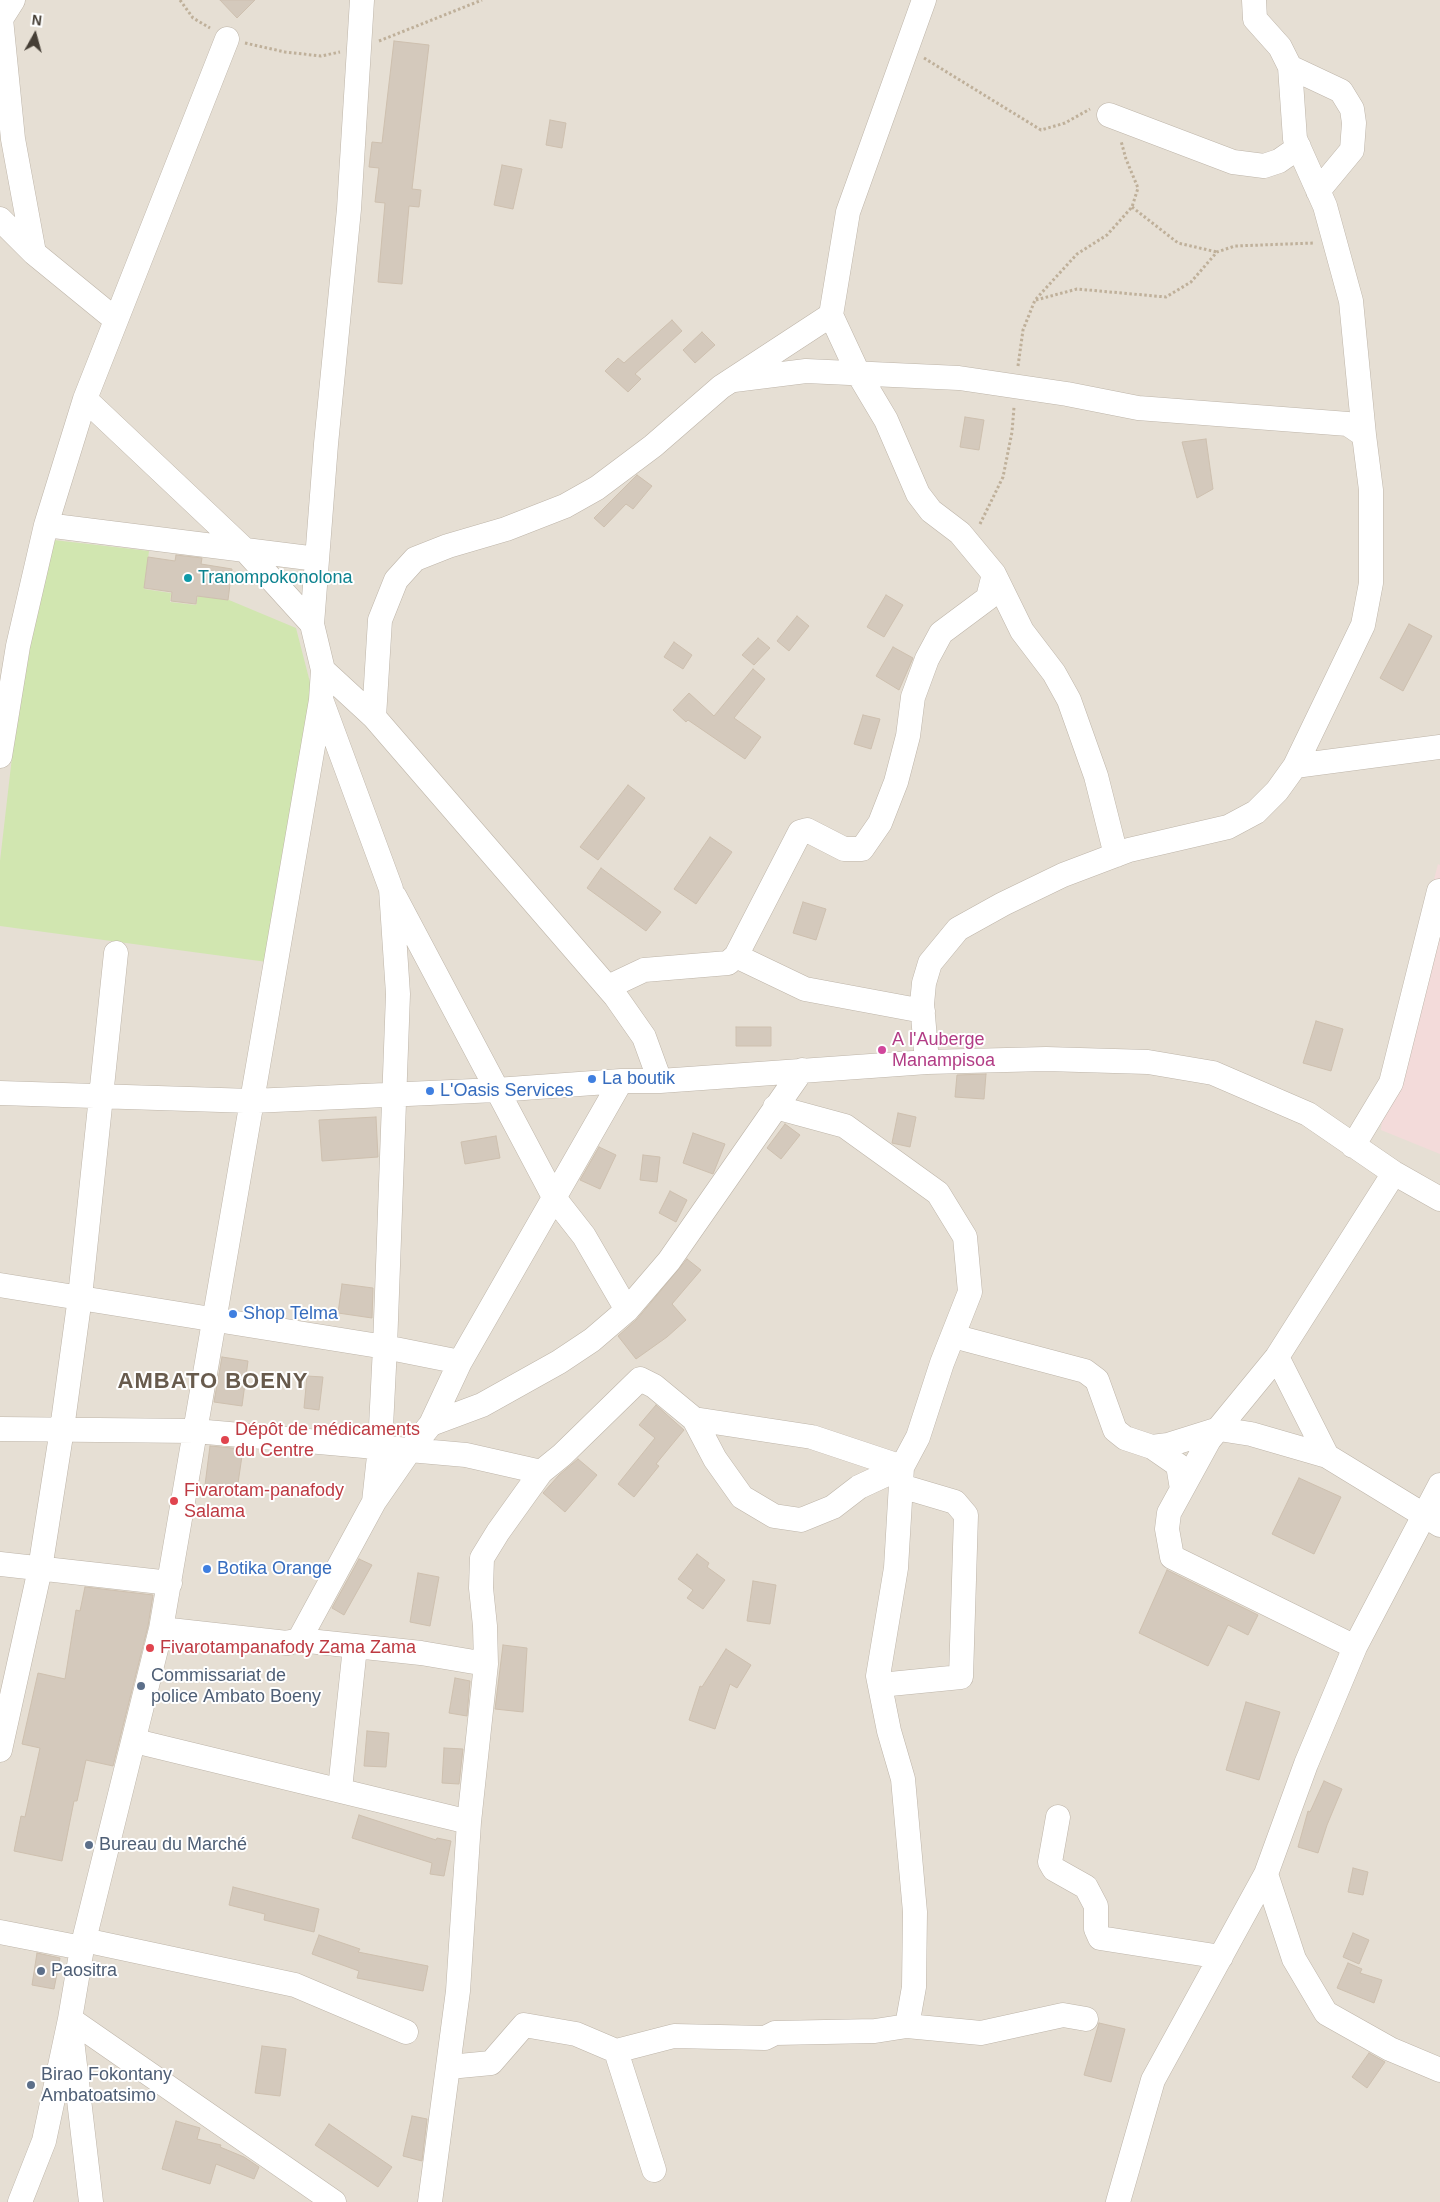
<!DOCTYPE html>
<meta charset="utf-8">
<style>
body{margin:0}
#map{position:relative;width:1440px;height:2202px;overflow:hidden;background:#f3eee6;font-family:Arial,sans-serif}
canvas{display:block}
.north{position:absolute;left:10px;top:10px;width:50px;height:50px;-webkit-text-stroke:4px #fff;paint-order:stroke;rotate:7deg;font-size:14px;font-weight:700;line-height:20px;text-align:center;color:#453e35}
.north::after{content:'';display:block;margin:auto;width:18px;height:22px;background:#453e35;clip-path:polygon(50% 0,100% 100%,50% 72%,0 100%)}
</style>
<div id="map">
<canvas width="1440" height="2202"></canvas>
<div class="north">N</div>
</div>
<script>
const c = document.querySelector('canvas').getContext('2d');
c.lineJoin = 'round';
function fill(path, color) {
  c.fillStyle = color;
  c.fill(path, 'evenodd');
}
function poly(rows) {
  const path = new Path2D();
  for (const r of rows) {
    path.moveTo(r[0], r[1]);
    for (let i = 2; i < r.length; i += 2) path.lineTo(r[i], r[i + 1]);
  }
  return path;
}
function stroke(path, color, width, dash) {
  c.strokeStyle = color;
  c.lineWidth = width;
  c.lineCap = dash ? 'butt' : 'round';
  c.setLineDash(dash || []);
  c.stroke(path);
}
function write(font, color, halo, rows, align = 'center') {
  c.font = font + ' Arial,sans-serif';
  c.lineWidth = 4;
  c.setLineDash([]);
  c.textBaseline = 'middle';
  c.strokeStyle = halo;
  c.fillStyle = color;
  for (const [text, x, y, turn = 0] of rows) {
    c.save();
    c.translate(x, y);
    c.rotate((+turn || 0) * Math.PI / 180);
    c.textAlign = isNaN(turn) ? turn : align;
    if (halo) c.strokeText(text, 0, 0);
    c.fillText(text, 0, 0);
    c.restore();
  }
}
fill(poly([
 [0,0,1440,0,1440,2202,0,2202]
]), '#e6dfd4');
fill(poly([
 [1438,864,1440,865,1440,1154,1381,1130,1386,1067]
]), '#f3dbda');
fill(poly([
 [54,540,149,551,144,589,171,593,170,602,196,605,198,596,229,600,296,628,313,694,267,962,0,926,0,861,12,757,30,647]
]), '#d1e6b0');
const building = poly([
 [220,0,255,0,237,18,220,0],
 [394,41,429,45,412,189,421,190,419,207,409,206,402,284,378,282,385,203,375,202,379,168,369,167,372,142,382,143,394,41],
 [550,120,566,123,562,148,546,145,550,120],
 [502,165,522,169,513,209,494,205,502,165],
 [672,320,682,331,635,374,641,379,628,392,605,371,618,358,624,363,672,320],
 [702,332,715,345,695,363,683,350,702,332],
 [965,417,984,420,979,450,960,447,965,417],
 [1206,439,1213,489,1197,498,1182,442,1206,439],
 [637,475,652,486,633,509,626,504,604,527,594,518,637,475],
 [176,555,202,558,201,564,232,569,228,600,197,596,196,604,171,601,172,592,144,588,148,557,175,561,176,555],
 [886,595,903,605,884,637,867,627,886,595],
 [797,616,809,626,789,651,777,641,797,616],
 [1409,624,1432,636,1403,691,1380,678,1409,624],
 [758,638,770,648,754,665,742,655,758,638],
 [674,642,692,655,683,669,664,657,674,642],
 [893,647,913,658,899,690,876,676,893,647],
 [753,669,765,679,734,718,761,737,745,759,688,720,686,722,673,710,689,693,714,716,753,669],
 [863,715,880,719,871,749,854,744,863,715],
 [628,785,645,798,598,860,580,847,628,785],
 [710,837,732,852,696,904,674,889,710,837],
 [601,868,661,912,646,931,587,888,601,868],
 [803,902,826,909,816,940,793,933,803,902],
 [1316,1021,1343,1029,1331,1071,1303,1063,1316,1021],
 [736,1027,771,1027,771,1046,736,1046,736,1027],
 [986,1074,984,1099,955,1097,957,1075,986,1074],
 [898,1113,916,1117,910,1147,892,1143,898,1113],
 [376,1117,378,1157,322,1161,319,1120,376,1117],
 [785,1124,800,1135,781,1159,767,1148,785,1124],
 [693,1133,725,1144,713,1174,683,1163,693,1133],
 [496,1136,500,1158,465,1164,461,1142,496,1136],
 [599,1147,616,1155,600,1189,580,1180,599,1147],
 [643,1155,660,1157,657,1182,640,1180,643,1155],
 [670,1191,687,1200,676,1222,659,1213,670,1191],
 [687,1259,701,1270,672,1304,686,1320,667,1337,636,1359,618,1336,637,1319,687,1259],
 [342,1284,373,1288,372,1318,338,1313,342,1284],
 [222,1357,248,1361,242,1406,214,1402,222,1357],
 [307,1376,323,1377,319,1410,304,1408,307,1376],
 [656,1405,684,1430,656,1464,659,1466,634,1497,618,1484,655,1438,639,1425,656,1405],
 [210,1446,243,1449,237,1490,205,1485,210,1446],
 [578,1459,597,1475,565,1512,543,1493,559,1475,578,1459],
 [1299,1478,1341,1497,1314,1554,1272,1534,1299,1478],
 [697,1554,709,1563,707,1567,725,1580,703,1609,687,1598,693,1590,678,1579,697,1554],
 [359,1559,372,1565,344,1615,332,1608,359,1559],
 [1167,1570,1258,1615,1248,1635,1228,1625,1208,1666,1139,1633,1167,1570],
 [418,1573,439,1577,430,1626,410,1622,418,1573],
 [753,1581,776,1585,770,1624,747,1621,753,1581],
 [85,1587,153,1595,148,1626,113,1766,86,1760,77,1801,74,1801,62,1861,14,1851,21,1816,25,1817,40,1748,22,1744,38,1673,65,1679,76,1610,80,1611,85,1587],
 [503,1645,527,1648,523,1712,495,1709,503,1645],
 [726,1649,751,1665,737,1688,730,1684,715,1729,689,1720,700,1686,702,1687,726,1649],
 [455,1678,470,1681,467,1716,449,1713,455,1678],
 [1246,1702,1280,1712,1259,1780,1226,1770,1246,1702],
 [367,1731,389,1733,386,1767,364,1766,367,1731],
 [444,1748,463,1749,459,1784,442,1783,444,1748],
 [1324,1781,1342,1789,1327,1825,1318,1853,1298,1847,1308,1811,1310,1812,1324,1781],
 [359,1815,436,1840,437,1838,451,1841,444,1876,430,1874,432,1863,352,1838,359,1815],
 [1353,1868,1368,1872,1363,1895,1348,1892,1353,1868],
 [233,1887,319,1909,314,1932,264,1920,265,1914,229,1905,233,1887],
 [1353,1933,1369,1940,1359,1964,1343,1957,1353,1933],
 [319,1935,360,1949,358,1952,428,1966,423,1991,357,1978,359,1971,312,1954,319,1935],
 [37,1953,60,1958,54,1989,32,1985,37,1953],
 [1348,1963,1362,1969,1360,1973,1382,1980,1374,2003,1337,1988,1348,1963],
 [1099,2023,1125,2029,1111,2082,1084,2075,1099,2023],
 [262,2046,286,2049,280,2096,255,2093,262,2046],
 [1369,2053,1385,2062,1367,2088,1352,2077,1369,2053],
 [412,2116,427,2119,422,2161,403,2156,412,2116],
 [176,2121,200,2128,197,2139,221,2145,220,2147,244,2157,259,2167,254,2179,216,2164,210,2184,162,2169,176,2121],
 [329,2124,392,2167,378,2187,315,2145,329,2124]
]);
fill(building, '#d4c9bc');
stroke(building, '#cec0af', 1);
const minor = poly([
 [13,0,1,19,13,139,34,253,116,320],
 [1254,0,1255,19,1280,47,1290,67,1295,139,1325,206,1351,301,1364,435],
 [1290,67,1341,91,1352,109,1354,123,1352,150,1318,191],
 [1109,115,1233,162,1264,166,1279,161,1299,147],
 [0,219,34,253],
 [831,315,858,373,886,420,918,494,931,511,960,533,994,574,1022,631,1054,673,1069,700,1096,776,1116,855],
 [734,380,806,371,959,378,1067,394,1138,408,1348,424,1364,435,1371,490,1371,583,1363,625,1295,766,1277,791,1256,812,1228,827,1129,850,1063,875,1003,904,958,929,930,963,924,983,922,1004,927,1062],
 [85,399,245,550,312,624],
 [46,525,317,559],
 [323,670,374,717,616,997,644,1037,660,1081],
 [322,702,391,889,398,994,385,1347,380,1447,374,1502],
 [374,717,380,620,396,580,415,559,448,546,506,529,565,506,597,488,653,446,721,387,831,315,848,212,924,0],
 [0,756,18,646,46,525,85,399,227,39],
 [1295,766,1440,747],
 [395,897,555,1199,584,1236,627,1310],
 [736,956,805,989,923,1011],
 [608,987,644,970,728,963,736,956,800,832,807,830,844,849,862,849,880,823,896,782,908,736,913,697,927,659,941,633,988,598,994,574],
 [0,1093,252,1101,496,1090,621,1081,660,1081,927,1062,1046,1059,1148,1062,1213,1073,1308,1114,1394,1173,1440,1199],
 [1353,1146,1391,1083,1439,891],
 [0,1285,385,1347,460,1362],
 [953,1336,1085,1371,1097,1380,1115,1430,1125,1438,1152,1447,1178,1465,1182,1489],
 [1277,1357,1327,1456,1440,1525],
 [694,1419,812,1437,902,1467],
 [431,1424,482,1405,559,1362,592,1340,627,1310,669,1261,802,1070],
 [0,1429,195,1431,466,1455,541,1472],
 [1152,1447,1168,1445,1219,1429,1251,1434,1327,1456],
 [0,1564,170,1583],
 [161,1629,287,1643,299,1640,374,1502,410,1450,431,1424,460,1362,621,1081],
 [299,1640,421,1653,486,1664],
 [1355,1647,1172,1557,1167,1529,1169,1513,1209,1440,1277,1357,1394,1173],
 [880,1685,961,1677,966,1515,955,1502,901,1486],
 [135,1741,469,1822],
 [0,1750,40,1569,62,1429,80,1297,116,953],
 [340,1789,355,1647],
 [1058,1817,1050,1862,1054,1869,1086,1887,1096,1906,1096,1929,1100,1938,1221,1957],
 [1266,1874,1294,1959,1326,2013,1390,2049,1440,2070],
 [0,1932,82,1948],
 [84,1940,295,1985,406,2032],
 [70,2019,334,2202],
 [907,2026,981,2033,1063,2015,1086,2019],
 [72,2040,91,2202],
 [616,2051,674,2036,765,2038,775,2033,875,2031,907,2026,914,1987,915,1912,903,1779,889,1731,878,1676,896,1568,902,1467,918,1437,942,1363,970,1292,965,1237,938,1193,845,1126,775,1107],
 [449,2067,491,2063,524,2025,576,2034,616,2051,654,2170],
 [20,2202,44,2141,70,2019,82,1948,161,1629,321,700,323,670,312,624,326,444,349,209,362,0],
 [430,2202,458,1991,469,1822,486,1664,485,1626,481,1588,482,1558,498,1532,541,1472,562,1455,640,1379,654,1386,694,1419,715,1459,742,1497,774,1516,801,1520,833,1507,859,1487,902,1467],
 [1118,2202,1153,2080,1266,1874,1306,1764,1355,1647,1440,1485]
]);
stroke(minor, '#beb5a9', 25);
stroke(poly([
 [180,0,193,18,210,28],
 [379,41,482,0],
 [245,43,285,52,321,56,340,52],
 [924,58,1041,130,1065,123,1090,109],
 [1132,207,1178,243,1217,252],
 [1036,300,1077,289,1166,297,1191,282,1217,252,1235,246,1314,243],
 [1018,366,1023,330,1035,300,1077,254,1107,235,1132,207,1138,188,1126,159,1121,141],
 [980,524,1003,477,1012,432,1014,407]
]), '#bfb09a', 3, [2.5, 2.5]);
stroke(minor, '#fff', 24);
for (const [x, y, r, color] of [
 [188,578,5,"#0f9aa8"],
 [882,1050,5,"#d1479c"],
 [592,1079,5,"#3f7fe0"],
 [430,1091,5,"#3f7fe0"],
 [233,1314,5,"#3f7fe0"],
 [225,1440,5,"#e0444e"],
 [174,1501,5,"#e0444e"],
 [207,1569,5,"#3f7fe0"],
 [150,1648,5,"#e0444e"],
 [141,1686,5,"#5c6f8a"],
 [89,1845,5,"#5c6f8a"],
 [41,1971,5,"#5c6f8a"],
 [31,2085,5,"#5c6f8a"]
]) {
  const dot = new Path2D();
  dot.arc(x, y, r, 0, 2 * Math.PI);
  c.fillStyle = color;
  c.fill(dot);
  stroke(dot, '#fff', 2);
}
write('18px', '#0d838f', '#fff', [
 ["Tranompokonolona",198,578]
], 'left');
write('18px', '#b23c85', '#fff', [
 ["A l'Auberge",892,1040],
 ["Manampisoa",892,1061]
], 'left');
write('18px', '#366cbe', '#fff', [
 ["La boutik",602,1079],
 ["L'Oasis Services",440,1091],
 ["Shop Telma",243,1314],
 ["Botika Orange",217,1569]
], 'left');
write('18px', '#be3a42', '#fff', [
 ["Dépôt de médicaments",235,1430],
 ["du Centre",235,1451],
 ["Fivarotam-panafody",184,1491],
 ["Salama",184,1512],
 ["Fivarotampanafody Zama Zama",160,1648]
], 'left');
write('18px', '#4e5e75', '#fff', [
 ["Commissariat de",151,1676],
 ["police Ambato Boeny",151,1697],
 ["Bureau du Marché",99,1845],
 ["Paositra",51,1971],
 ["Birao Fokontany",41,2075],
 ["Ambatoatsimo",41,2096]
], 'left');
c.letterSpacing = '1px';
write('bold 22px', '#685b4d', '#fff', [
 ["AMBATO BOENY",213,1382]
]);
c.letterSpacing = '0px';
</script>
